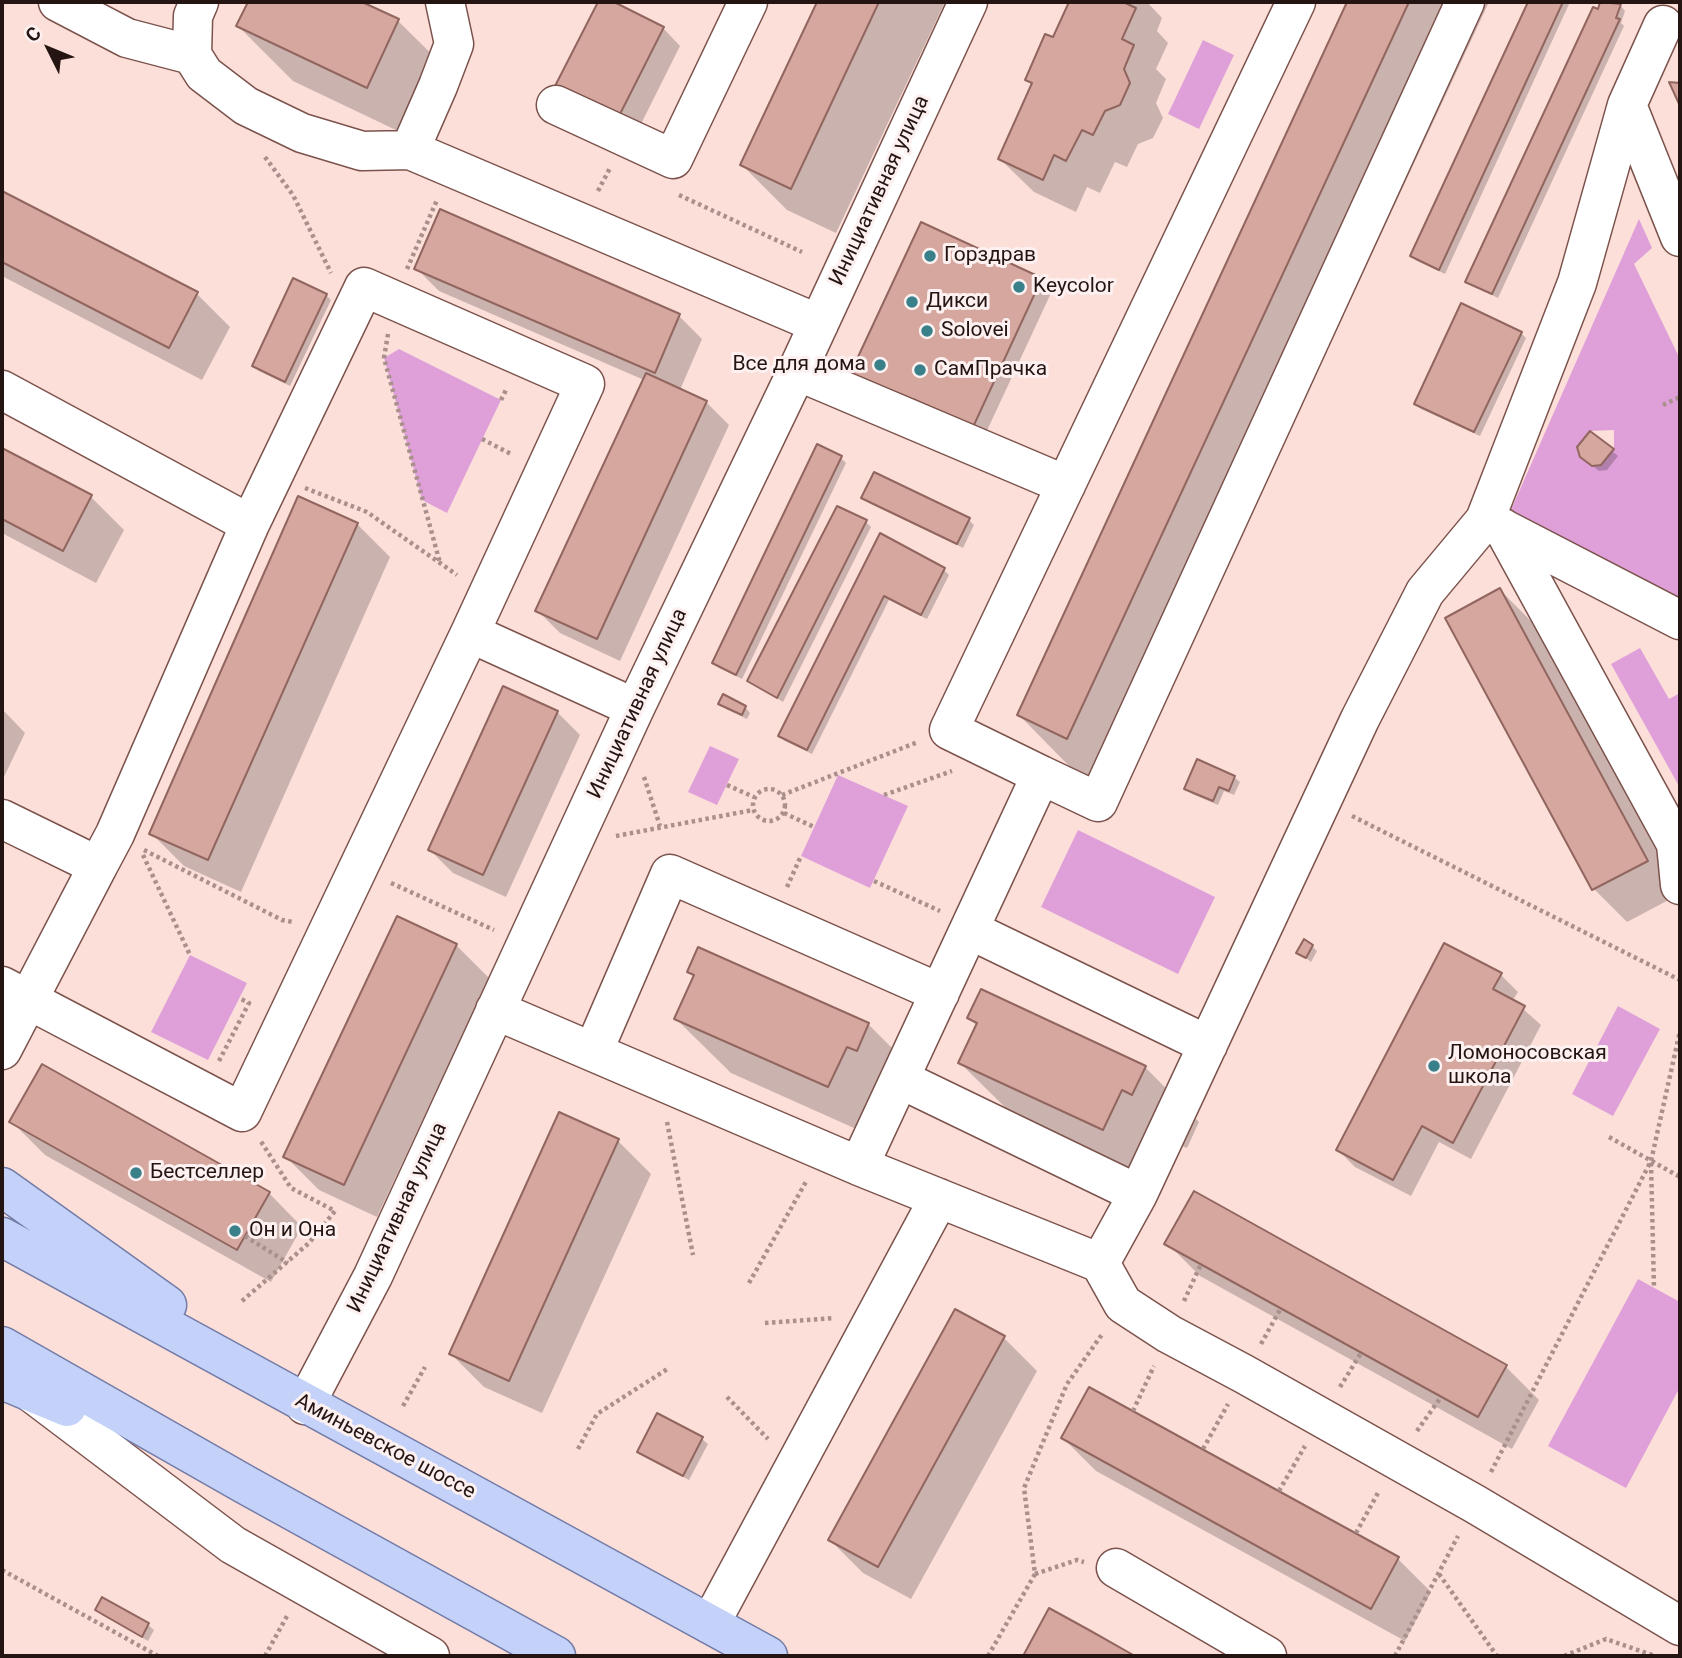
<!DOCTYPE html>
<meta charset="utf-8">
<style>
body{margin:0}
#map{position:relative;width:1682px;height:1658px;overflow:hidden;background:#fddfda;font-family:Roboto,sans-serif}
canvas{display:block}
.frame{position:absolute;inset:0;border:4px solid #251512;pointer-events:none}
.north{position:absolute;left:14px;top:14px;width:70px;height:70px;-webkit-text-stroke:5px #fcf1f0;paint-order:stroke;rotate:313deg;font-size:19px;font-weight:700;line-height:28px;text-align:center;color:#251512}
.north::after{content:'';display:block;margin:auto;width:24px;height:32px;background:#251512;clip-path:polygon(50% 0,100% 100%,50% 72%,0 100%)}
</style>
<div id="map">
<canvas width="1682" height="1658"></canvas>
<div class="frame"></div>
<div class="north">С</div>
</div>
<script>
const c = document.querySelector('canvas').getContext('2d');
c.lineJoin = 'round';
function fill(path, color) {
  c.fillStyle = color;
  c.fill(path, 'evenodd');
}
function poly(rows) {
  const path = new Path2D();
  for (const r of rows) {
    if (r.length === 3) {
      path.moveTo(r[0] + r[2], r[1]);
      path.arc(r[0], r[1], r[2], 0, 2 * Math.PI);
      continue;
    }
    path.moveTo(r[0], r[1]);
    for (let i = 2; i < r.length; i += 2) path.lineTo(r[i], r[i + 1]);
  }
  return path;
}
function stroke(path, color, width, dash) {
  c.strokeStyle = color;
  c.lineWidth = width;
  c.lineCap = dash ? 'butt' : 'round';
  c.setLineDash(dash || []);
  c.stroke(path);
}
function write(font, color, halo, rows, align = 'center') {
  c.font = font + ' Roboto,sans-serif';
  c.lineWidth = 6;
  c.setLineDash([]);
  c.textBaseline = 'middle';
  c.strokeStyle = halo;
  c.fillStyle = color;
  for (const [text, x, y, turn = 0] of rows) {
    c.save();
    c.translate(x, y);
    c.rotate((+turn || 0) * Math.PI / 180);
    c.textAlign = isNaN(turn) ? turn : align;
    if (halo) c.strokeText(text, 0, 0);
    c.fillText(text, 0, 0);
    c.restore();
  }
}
fill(poly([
 [1203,40,1234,55,1199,129,1168,114],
 [1639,219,1652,248,1634,264,1680,359,1680,620,1503,528],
 [1614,430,1614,449,1601,465,1592,466,1580,457,1577,447,1590,431],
 [399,349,501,400,447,513,422,500,384,358],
 [1640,648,1669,699,1680,693,1680,788,1611,664],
 [710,746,739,759,717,805,688,792],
 [838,775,908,806,870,888,801,856],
 [1078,830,1215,897,1178,974,1041,907],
 [190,955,247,983,208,1060,151,1032],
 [1618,1006,1660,1029,1613,1116,1572,1094],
 [1638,1279,1680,1302,1680,1387,1626,1488,1548,1446]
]), '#dfa0d9');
fill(poly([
 [250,2,358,2,398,21,453,75,421,142,293,81,238,26],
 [600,2,611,2,663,28,680,46,635,136,557,88],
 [819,2,945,2,836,233,787,210,742,165],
 [1071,2,1147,2,1162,18,1157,31,1168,43,1156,69,1166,79,1156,103,1163,118,1153,138,1138,144,1127,167,1115,162,1100,193,1087,187,1076,212,1034,192,1000,159,1033,86,1027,79,1054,40],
 [1349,2,1489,2,1122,792,1073,770,1019,715],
 [1530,2,1570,2,1445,274,1417,261,1412,256],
 [1602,2,1620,5,1625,11,1621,23,1624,26,1498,298,1473,286,1467,281,1599,12],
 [2,193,197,294,230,327,202,380,2,276],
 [441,212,679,316,702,339,680,390,706,402,729,425,620,661,560,633,537,610,644,380,439,291,416,268],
 [1041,280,1052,291,984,437,864,385],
 [326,295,331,300,290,386,259,371,254,366],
 [1521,333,1526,338,1480,436,1421,409,1416,403],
 [1590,434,1618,456,1607,470,1599,471,1588,462],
 [2,450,91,497,124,530,96,583,2,533],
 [841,458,846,463,742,679,719,668,714,662],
 [863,498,969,520,974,525,963,548,869,503],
 [837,508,866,522,871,527,783,702,749,681],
 [357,524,390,557,241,892,184,866,151,833],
 [881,535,944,570,949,575,927,619,889,600,812,754,785,741,780,735],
 [1500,590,1533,623,1680,894,1627,922,1594,889],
 [720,703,745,707,750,713,747,719,726,709],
 [2,709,25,733,2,781],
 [557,712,580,735,506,897,453,873,430,850],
 [1234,777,1240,782,1234,795,1224,791,1218,805,1192,794,1186,788],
 [456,945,489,978,377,1217,319,1190,286,1157],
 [1312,946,1317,951,1311,962,1298,952],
 [689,972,868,1024,923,1079,901,1100,883,1141,731,1073,676,1019,694,978],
 [1501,975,1518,992,1513,1000,1541,1025,1471,1159,1439,1142,1411,1196,1355,1167,1338,1150],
 [969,1018,1145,1067,1199,1122,1187,1148,1177,1144,1158,1183,1015,1117,960,1063,977,1026],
 [11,1121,269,1193,302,1227,271,1282,45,1155],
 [618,1141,651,1174,542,1413,484,1387,451,1354],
 [1167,1243,1506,1367,1539,1400,1512,1449,1200,1276],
 [956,1311,1004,1338,1037,1371,911,1599,863,1573,830,1540],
 [1090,1389,1398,1559,1431,1592,1405,1641,1096,1471,1063,1438],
 [658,1416,702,1439,708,1444,689,1480,644,1456,639,1451],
 [102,1599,148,1625,154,1630,148,1641,102,1615,97,1610],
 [1050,1611,1131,1656,1025,1656]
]), '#0003');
const building = poly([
 [248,2,362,2,399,19,367,88,236,26,248,2],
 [598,2,614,2,664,27,617,120,554,88,598,2],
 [817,2,879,2,791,189,740,165,817,2],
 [1069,2,1123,2,1136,8,1122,39,1134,45,1124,69,1130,83,1120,105,1105,111,1093,135,1082,130,1066,161,1054,155,1043,180,998,159,1032,83,1025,80,1045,34,1053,37,1069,2],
 [1347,2,1409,2,1067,739,1017,715,1347,2],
 [1528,2,1563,2,1439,270,1410,256,1528,2],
 [1600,2,1621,4,1616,18,1620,19,1492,294,1465,282,1593,7,1598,9,1600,2],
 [1669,82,1680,83,1680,106,1669,82],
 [2,191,198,292,169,348,2,262,2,191],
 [440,209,680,314,655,373,414,269,440,209],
 [921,222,1042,278,973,427,913,399,911,403,850,374,921,222],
 [293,278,327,294,285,382,252,366,293,278],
 [1461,303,1522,332,1474,432,1414,404,1461,303],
 [646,373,707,401,597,639,535,611,646,373],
 [1590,431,1614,449,1601,465,1592,466,1580,457,1577,447,1590,431],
 [817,444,842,456,736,675,712,663,817,444],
 [2,448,92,495,63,551,2,519,2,448],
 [874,472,970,518,957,544,861,498,874,472],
 [298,496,358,523,208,860,149,834,298,496],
 [837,506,867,520,777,698,747,681,837,506],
 [880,533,945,568,921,615,884,596,807,750,778,736,880,533],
 [1500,588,1648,861,1592,890,1445,618,1500,588],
 [503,686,558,711,483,875,428,850,503,686],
 [723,694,746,706,742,715,718,704,723,694],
 [1197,759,1235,776,1229,791,1219,787,1213,801,1184,789,1197,759],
 [397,916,457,944,344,1185,283,1157,397,916],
 [1304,939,1313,945,1306,958,1296,953,1304,939],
 [1444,943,1502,973,1493,989,1525,1006,1453,1143,1422,1126,1393,1180,1336,1150,1444,943],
 [698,947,869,1023,857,1051,847,1047,828,1087,674,1019,694,975,687,972,698,947],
 [981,989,1146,1066,1132,1095,1122,1090,1103,1130,958,1063,977,1023,967,1018,981,989],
 [42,1064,270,1192,237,1250,9,1122,42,1064],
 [559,1112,619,1139,509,1381,449,1354,559,1112],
 [1194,1191,1507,1365,1478,1417,1164,1244,1194,1191],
 [955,1309,1005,1336,878,1567,828,1540,955,1309],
 [1089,1387,1399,1557,1371,1609,1061,1438,1089,1387],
 [657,1413,703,1437,683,1476,637,1452,657,1413],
 [102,1597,149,1623,142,1637,95,1610,102,1597],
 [1049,1608,1089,1630,1135,1656,1023,1656,1049,1608]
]);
fill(building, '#d6a79f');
stroke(building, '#91665f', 2);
const minor = poly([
 [58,2,127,38,192,55],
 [199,2,193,16,192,55,204,74,246,106,302,133,362,151,410,150],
 [445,2,454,44,438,86,410,150,819,324],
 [1663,25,1627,105,1680,237],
 [556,105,673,159,748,2],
 [797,371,1066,485],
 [2,390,250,524],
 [1500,527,1680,620],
 [1503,528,1676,844,1680,885],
 [470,633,635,708],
 [1041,775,949,730,1296,2],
 [2,819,98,866,2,1050],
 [970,930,1208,1045],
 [2,986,242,1112,470,633,585,384,364,287,250,524,115,834,98,866],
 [495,1010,859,1166,1100,1263,1123,1304,1169,1334,1244,1374,1475,1504,1680,1626],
 [593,1052,670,874,940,993],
 [900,1079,1138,1194],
 [859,1166,1041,775,1098,802,1465,2],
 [1100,1263,1138,1194,1360,719,1425,592,1485,520,1577,283,1627,105],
 [32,1393,233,1545,430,1656],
 [305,1405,373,1276,635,708,797,371,968,2],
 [1116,1568,1267,1656],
 [710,1624,939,1198]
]);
const major = poly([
 [2,1187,167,1305],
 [2,1237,768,1656],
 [2,1346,246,1485,556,1656],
 [2,1380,67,1407]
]);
stroke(minor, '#7c534c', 41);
stroke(major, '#737ca6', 41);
stroke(poly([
 [265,157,293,195,331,273],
 [598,191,610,168],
 [679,195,802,252],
 [407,269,437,200],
 [388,334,384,358,440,563],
 [501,400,507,388],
 [1663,405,1680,397],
 [482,439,513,455],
 [305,488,367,512,457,575],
 [644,777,660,826],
 [727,785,754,797],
 [769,805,16],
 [782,795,918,742],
 [884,795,952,771],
 [784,813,814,827],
 [1352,816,1680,980],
 [616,836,753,810],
 [144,850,282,920,293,922],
 [143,855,190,955],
 [874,881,940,911],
 [391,883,494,930],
 [787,887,801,856],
 [219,1061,249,1003,239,998],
 [667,1122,693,1255],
 [1609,1137,1680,1177],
 [1651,1163,1654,1288],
 [245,1236,288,1263],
 [749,1283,807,1180],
 [242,1301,309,1243,335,1211,291,1188,260,1140],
 [1184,1301,1201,1264],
 [765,1323,834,1318],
 [1261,1344,1281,1308],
 [1340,1387,1361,1353],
 [727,1397,768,1439],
 [403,1406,425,1367],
 [1133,1411,1154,1366],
 [1417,1431,1441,1397],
 [578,1449,597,1414,669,1368],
 [1203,1449,1228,1404],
 [1491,1472,1651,1161,1680,1031],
 [1279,1491,1305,1446],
 [1356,1533,1379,1491],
 [2,1570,158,1656],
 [1035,1574,1077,1560,1084,1562],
 [1439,1574,1497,1656],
 [265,1656,287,1616],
 [988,1656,1035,1574,1024,1488,1067,1384,1103,1333],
 [1395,1656,1458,1536],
 [1564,1656,1606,1639,1655,1656]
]), '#a9908c', 4.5, [3.5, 3.5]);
stroke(minor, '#fff', 38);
stroke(major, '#c4d2fa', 38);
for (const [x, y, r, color] of [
 [930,256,7,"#3a808b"],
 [1019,287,7,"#3a808b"],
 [912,302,7,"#3a808b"],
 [927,331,7,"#3a808b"],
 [880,365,7,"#3a808b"],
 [920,370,7,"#3a808b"],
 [1434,1066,7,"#3a808b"],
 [136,1173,7,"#3a808b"],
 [235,1231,7,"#3a808b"]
]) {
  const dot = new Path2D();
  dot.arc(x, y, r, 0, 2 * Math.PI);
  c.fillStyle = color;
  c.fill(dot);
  stroke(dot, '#fcf1f0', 2.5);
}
write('21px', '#251512', '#fcf1f0', [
 ["Инициативная улица",880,191,-65],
 ["Инициативная улица",638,704,-65],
 ["Инициативная улица",398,1218,-65],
 ["Аминьевское шоссе",385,1447,28]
]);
write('21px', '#251512', '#fcf1f0', [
 ["Горздрав",944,256],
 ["Keycolor",1033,287],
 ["Дикси",926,302],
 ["Solovei",941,331],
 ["Все для дома",866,365,"right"],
 ["СамПрачка",934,370],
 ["Ломоносовская",1448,1054],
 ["школа",1448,1078],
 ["Бестселлер",150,1173],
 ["Он и Она",249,1231]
], 'left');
</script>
